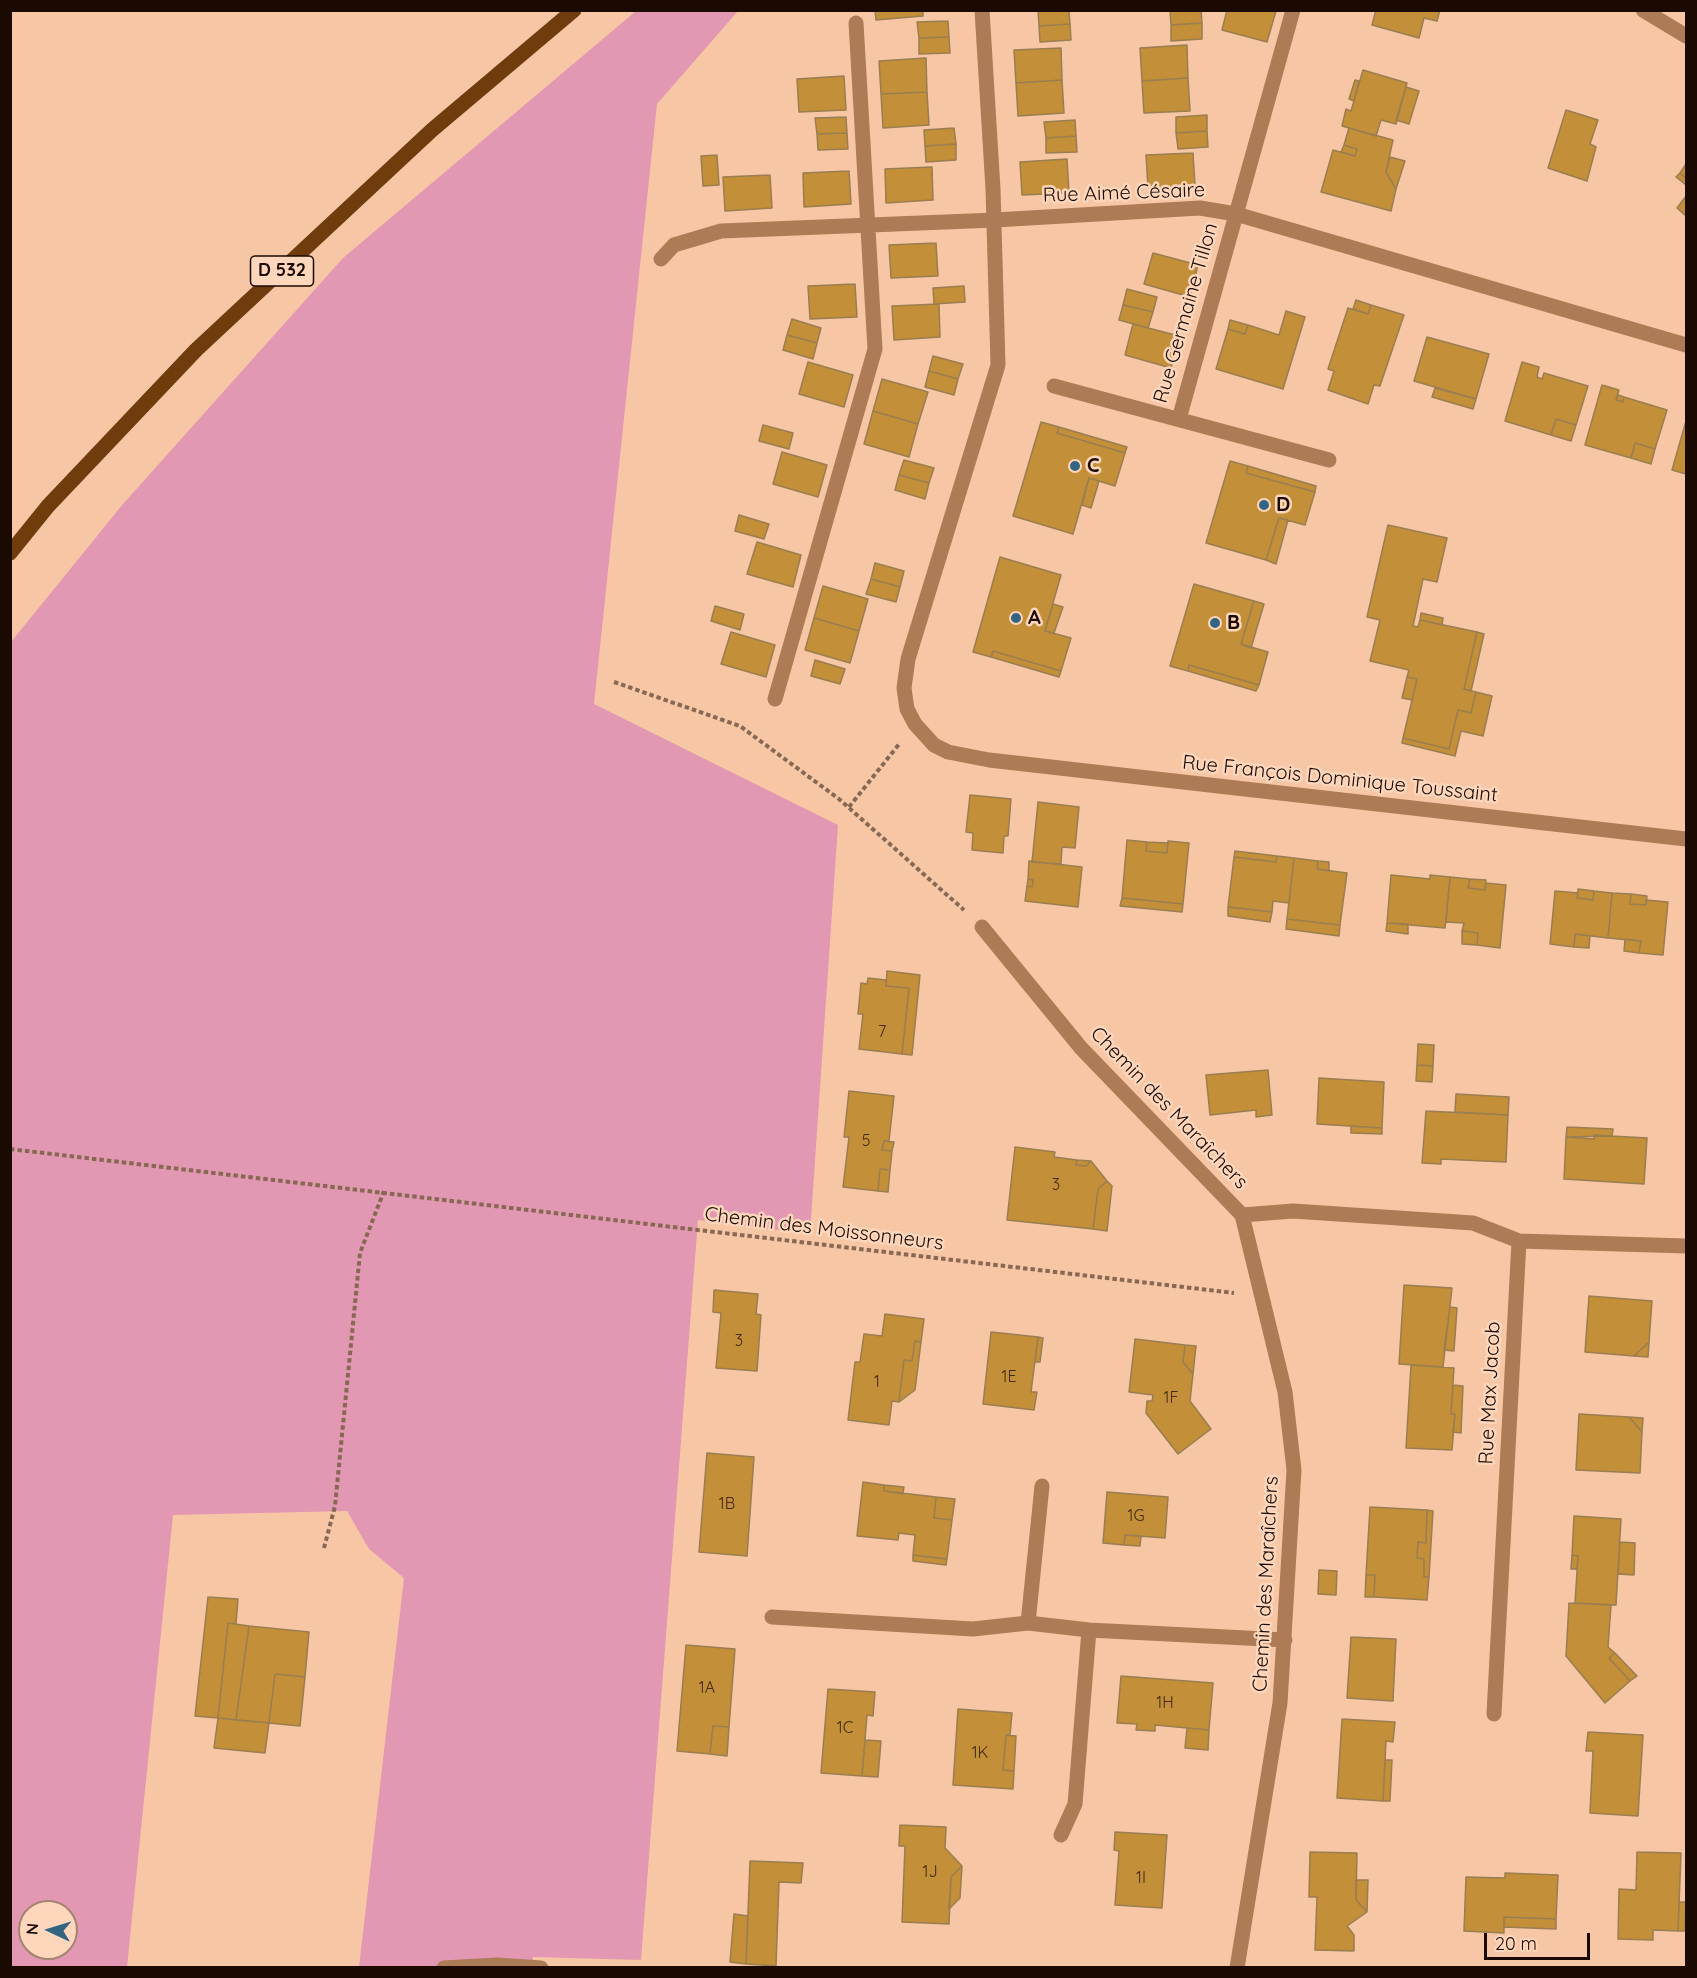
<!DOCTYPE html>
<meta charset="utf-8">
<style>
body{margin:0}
#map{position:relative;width:1697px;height:1978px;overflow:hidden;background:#f7c7a5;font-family:Quicksand,sans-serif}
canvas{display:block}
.frame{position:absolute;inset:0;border:12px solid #1a0a01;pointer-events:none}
.north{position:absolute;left:18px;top:1900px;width:60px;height:60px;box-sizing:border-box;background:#fed6bb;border:2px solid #a38471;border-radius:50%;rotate:274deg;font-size:16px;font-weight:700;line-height:24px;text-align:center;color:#1a0a01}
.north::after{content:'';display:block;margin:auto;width:21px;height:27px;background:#336583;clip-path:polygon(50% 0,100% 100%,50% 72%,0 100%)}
.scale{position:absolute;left:1484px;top:1933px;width:106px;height:27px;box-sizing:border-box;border:3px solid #1a0a01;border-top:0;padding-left:8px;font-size:18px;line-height:21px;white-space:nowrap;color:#1a0a01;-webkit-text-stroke:4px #fed6bb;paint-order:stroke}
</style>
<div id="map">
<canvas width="1697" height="1978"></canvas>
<div class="frame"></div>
<div class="north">N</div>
<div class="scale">20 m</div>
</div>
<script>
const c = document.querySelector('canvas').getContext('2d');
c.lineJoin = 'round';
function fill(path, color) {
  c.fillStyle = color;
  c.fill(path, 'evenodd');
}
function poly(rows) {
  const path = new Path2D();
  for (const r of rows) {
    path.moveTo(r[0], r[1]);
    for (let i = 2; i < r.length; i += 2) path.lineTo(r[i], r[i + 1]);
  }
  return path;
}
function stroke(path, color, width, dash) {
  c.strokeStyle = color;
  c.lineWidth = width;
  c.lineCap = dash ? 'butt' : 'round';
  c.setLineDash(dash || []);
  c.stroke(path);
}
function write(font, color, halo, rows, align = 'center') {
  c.font = font + ' Quicksand,sans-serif';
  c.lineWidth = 5;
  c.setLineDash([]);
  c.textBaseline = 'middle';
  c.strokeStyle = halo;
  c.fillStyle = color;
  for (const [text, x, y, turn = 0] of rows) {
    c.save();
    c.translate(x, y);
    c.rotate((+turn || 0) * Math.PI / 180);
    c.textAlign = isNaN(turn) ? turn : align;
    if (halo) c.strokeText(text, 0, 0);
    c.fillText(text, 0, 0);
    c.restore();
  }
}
fill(poly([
 [636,11,738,11,657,104,594,704,838,825,810,1234,698,1220,641,1960,533,1957,533,1967,359,1967,404,1578,369,1549,347,1511,173,1515,127,1967,11,1968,11,642,123,504,343,258],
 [30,1912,66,1912,66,1948,30,1948]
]), '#e298b2');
const building = poly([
 [875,10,923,10,923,16,876,20,875,10],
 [1038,10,1069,10,1070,24,1039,26,1038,10],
 [1170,10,1201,10,1202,23,1171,25,1170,10],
 [1227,10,1276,11,1267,42,1222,30,1227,10],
 [1376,10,1440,10,1437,21,1424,18,1419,38,1372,25,1376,10],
 [948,21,949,37,919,38,917,22,948,21],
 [1202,23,1202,39,1171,41,1171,25,1202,23],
 [1070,24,1071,40,1040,42,1039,26,1070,24],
 [949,37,950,53,919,54,919,38,949,37],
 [1187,45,1188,78,1142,81,1140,48,1187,45],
 [1061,48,1062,80,1016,83,1014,50,1061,48],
 [926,58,927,92,881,94,879,61,926,58],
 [1363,70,1407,83,1396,124,1381,120,1376,136,1342,126,1346,109,1351,111,1363,70],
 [844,76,846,110,799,112,797,79,844,76],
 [1188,78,1190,111,1144,113,1142,81,1188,78],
 [1062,80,1064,113,1018,116,1016,83,1062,80],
 [1355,80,1359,81,1354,101,1349,99,1355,80],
 [1406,87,1419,91,1409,124,1396,120,1406,87],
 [927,92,929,125,883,128,881,94,927,92],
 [1566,110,1598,120,1590,144,1596,147,1587,181,1548,168,1566,110],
 [1207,115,1207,131,1176,133,1176,117,1207,115],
 [846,117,847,133,817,134,815,118,846,117],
 [1075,120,1076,136,1046,138,1044,122,1075,120],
 [954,128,956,144,925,146,924,130,954,128],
 [1349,128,1393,140,1386,172,1396,189,1391,211,1321,192,1333,150,1355,156,1357,149,1344,145,1349,128],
 [1207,131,1208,147,1178,149,1176,133,1207,131],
 [847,133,848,149,818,150,817,134,847,133],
 [1076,136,1077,152,1046,153,1046,138,1076,136],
 [956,144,956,160,926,162,925,146,956,144],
 [1344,145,1357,149,1355,156,1341,152,1344,145],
 [1193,153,1195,186,1148,188,1146,155,1193,153],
 [717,155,719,185,703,186,701,156,717,155],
 [1390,157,1405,161,1396,189,1386,172,1390,157],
 [1067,159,1069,193,1022,195,1020,162,1067,159],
 [1686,164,1686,178,1680,173,1686,164],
 [932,167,933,200,886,203,885,169,932,167],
 [849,171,851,204,804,207,803,173,849,171],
 [1680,173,1686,178,1686,185,1676,177,1680,173],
 [770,175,772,208,725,211,723,177,770,175],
 [1686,196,1686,216,1677,208,1686,196],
 [936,243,938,276,891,278,889,245,936,243],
 [1153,253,1198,265,1190,297,1144,284,1153,253],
 [855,284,857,317,810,319,808,286,855,284],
 [964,286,965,302,934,304,933,288,964,286],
 [1127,289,1157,297,1153,312,1123,305,1127,289],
 [1356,300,1371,305,1368,314,1353,309,1356,300],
 [939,304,940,337,894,340,892,306,939,304],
 [1123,305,1153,312,1148,328,1119,320,1123,305],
 [1371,305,1404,315,1380,386,1374,385,1368,404,1328,390,1334,371,1328,369,1348,308,1368,314,1371,305],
 [1286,311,1305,317,1283,389,1216,369,1228,329,1245,334,1248,325,1279,335,1286,311],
 [792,319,821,328,817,343,787,335,792,319],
 [1230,320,1248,325,1245,334,1228,329,1230,320],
 [1133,324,1179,336,1171,368,1125,355,1133,324],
 [787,335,817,343,813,359,783,350,787,335],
 [1427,337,1489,354,1476,399,1414,381,1427,337],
 [933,356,963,364,958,379,929,371,933,356],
 [808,362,853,375,844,407,799,394,808,362],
 [1522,362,1539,367,1537,377,1542,379,1544,373,1588,386,1576,425,1556,419,1551,435,1505,421,1522,362],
 [929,371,958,379,954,395,925,387,929,371],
 [882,379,928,392,918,424,873,411,882,379],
 [1602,385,1619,390,1616,400,1623,402,1624,397,1667,410,1655,449,1635,443,1631,458,1585,445,1602,385],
 [1435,388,1476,399,1473,409,1432,397,1435,388],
 [1618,395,1624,397,1623,402,1616,400,1618,395],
 [873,411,918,424,909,457,864,444,873,411],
 [1556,419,1576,425,1571,441,1551,435,1556,419],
 [1686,421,1686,474,1672,470,1686,421],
 [1041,422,1059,427,1057,433,1125,453,1115,486,1089,478,1073,534,1013,516,1041,422],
 [763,425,793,433,789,449,759,441,763,425],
 [1059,427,1127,447,1125,453,1057,433,1059,427],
 [1635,443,1655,449,1651,464,1631,458,1635,443],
 [782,452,827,465,818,497,773,484,782,452],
 [904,460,934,468,929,483,899,475,904,460],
 [1230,461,1248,466,1246,473,1315,492,1305,525,1279,518,1266,560,1206,543,1230,461],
 [1248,466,1316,486,1315,492,1246,473,1248,466],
 [899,475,929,483,925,499,895,490,899,475],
 [1089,478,1099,481,1091,508,1082,505,1089,478],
 [739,515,769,524,764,539,735,531,739,515],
 [1279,518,1288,520,1276,564,1266,560,1279,518],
 [1388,525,1447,538,1437,582,1423,579,1413,626,1418,627,1420,620,1477,632,1464,689,1476,692,1471,713,1458,710,1449,749,1403,738,1417,679,1407,677,1409,670,1370,661,1380,620,1367,617,1388,525],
 [757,542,801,555,793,587,747,574,757,542],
 [1000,557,1061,575,1045,631,1071,638,1061,671,993,651,991,657,973,652,1000,557],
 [875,563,904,571,900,587,871,579,875,563],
 [871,579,900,587,896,602,866,594,871,579],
 [1194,584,1254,601,1241,644,1268,652,1259,685,1189,665,1188,671,1170,666,1194,584],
 [823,586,868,599,859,631,814,618,823,586],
 [1254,601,1264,604,1251,648,1241,644,1254,601],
 [1053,604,1063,607,1054,633,1045,631,1053,604],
 [715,606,744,614,740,630,711,621,715,606],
 [1421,613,1443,618,1442,625,1420,620,1421,613],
 [814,618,859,631,850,663,805,650,814,618],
 [731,632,775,645,766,677,721,664,731,632],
 [1477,632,1484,634,1471,691,1464,689,1477,632],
 [993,651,1061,671,1059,677,991,657,993,651],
 [815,660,845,669,840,684,811,676,815,660],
 [1189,665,1259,685,1256,691,1188,671,1189,665],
 [1407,677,1417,679,1412,700,1402,698,1407,677],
 [1476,692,1492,696,1483,736,1461,731,1455,756,1402,743,1403,738,1449,749,1458,710,1471,713,1476,692],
 [970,795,1011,799,1008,836,1004,836,1003,853,972,850,973,833,966,832,970,795],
 [1038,802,1079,807,1075,848,1062,847,1061,864,1032,862,1038,802],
 [1127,840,1147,842,1146,851,1167,853,1168,841,1189,843,1183,904,1122,898,1127,840],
 [1147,842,1168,843,1167,853,1146,851,1147,842],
 [1235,851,1277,856,1276,862,1234,857,1235,851],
 [1277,856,1294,858,1289,903,1273,901,1272,912,1228,907,1234,857,1276,862,1277,856],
 [1294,858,1318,861,1317,869,1347,873,1340,925,1287,919,1294,858],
 [1029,861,1082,867,1078,907,1025,901,1027,886,1032,887,1033,880,1028,879,1029,861],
 [1318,861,1329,862,1329,871,1317,869,1318,861],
 [1391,875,1430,879,1430,875,1450,877,1445,928,1387,923,1391,875],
 [1450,877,1470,879,1468,888,1485,890,1486,883,1506,885,1500,948,1477,945,1478,933,1462,931,1464,923,1446,922,1450,877],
 [1028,879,1033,880,1032,887,1027,886,1028,879],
 [1470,879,1486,880,1485,890,1468,888,1470,879],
 [1578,889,1594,891,1593,900,1577,898,1578,889],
 [1555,891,1578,893,1577,898,1593,900,1594,891,1612,893,1608,938,1575,934,1574,947,1550,944,1555,891],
 [1612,893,1631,894,1630,904,1646,905,1646,900,1668,902,1663,955,1639,953,1641,941,1608,938,1612,893],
 [1631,894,1647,896,1646,905,1630,904,1631,894],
 [1122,898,1183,904,1182,912,1120,906,1122,898],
 [1228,907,1272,912,1270,922,1228,916,1228,907],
 [1287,919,1340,925,1339,936,1286,929,1287,919],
 [1387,923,1408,924,1408,934,1386,931,1387,923],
 [1462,931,1478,933,1477,945,1462,944,1462,931],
 [1575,934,1590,936,1589,948,1574,947,1575,934],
 [1625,939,1641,941,1639,953,1624,951,1625,939],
 [887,971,920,975,912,1055,902,1054,909,988,886,986,887,971],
 [868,978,886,980,886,986,909,988,902,1054,859,1049,863,1014,858,1014,861,983,867,984,868,978],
 [1418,1044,1434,1045,1433,1066,1417,1065,1418,1044],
 [1417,1065,1433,1066,1432,1082,1416,1081,1417,1065],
 [1268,1070,1272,1115,1256,1117,1256,1110,1210,1115,1206,1075,1268,1070],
 [1319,1078,1384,1082,1382,1128,1317,1124,1319,1078],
 [849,1091,894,1096,889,1141,884,1141,882,1150,892,1151,890,1170,880,1169,878,1191,843,1187,849,1137,844,1137,849,1091],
 [1456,1094,1509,1097,1508,1115,1455,1112,1456,1094],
 [1426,1111,1508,1115,1506,1162,1441,1159,1441,1164,1422,1163,1426,1111],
 [1351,1126,1382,1128,1382,1134,1351,1133,1351,1126],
 [1567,1127,1613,1129,1612,1136,1566,1137,1567,1127],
 [1594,1135,1647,1138,1644,1184,1564,1179,1566,1137,1594,1139,1594,1135],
 [884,1141,894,1142,892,1151,882,1150,884,1141],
 [1015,1147,1055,1152,1054,1157,1077,1160,1076,1165,1086,1166,1091,1161,1107,1181,1098,1189,1093,1229,1007,1220,1015,1147],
 [1077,1160,1091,1161,1086,1166,1076,1165,1077,1160],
 [880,1169,890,1170,888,1192,878,1191,880,1169],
 [1107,1181,1112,1186,1107,1231,1093,1229,1098,1189,1107,1181],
 [1404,1285,1452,1288,1443,1367,1399,1364,1404,1285],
 [714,1290,758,1294,756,1314,761,1315,757,1371,716,1368,721,1313,713,1312,714,1290],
 [1589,1296,1652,1301,1649,1342,1634,1356,1585,1352,1589,1296],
 [1450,1307,1457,1308,1454,1351,1444,1350,1450,1307],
 [885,1314,924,1319,921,1342,915,1341,912,1361,904,1360,899,1402,892,1401,889,1425,848,1420,855,1362,860,1362,864,1334,882,1336,885,1314],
 [991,1332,1038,1337,1031,1392,1037,1392,1034,1410,983,1404,991,1332],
 [1038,1337,1043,1338,1040,1362,1035,1362,1038,1337],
 [1135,1339,1185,1345,1183,1362,1193,1374,1190,1401,1211,1429,1178,1454,1146,1413,1147,1401,1152,1401,1153,1395,1129,1392,1135,1339],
 [915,1341,921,1342,915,1390,899,1402,904,1360,912,1361,915,1341],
 [1649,1342,1648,1357,1634,1356,1649,1342],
 [1185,1345,1196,1346,1193,1374,1183,1362,1185,1345],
 [1411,1365,1454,1368,1451,1414,1455,1414,1452,1450,1406,1448,1411,1365],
 [1453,1385,1463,1386,1461,1433,1453,1432,1455,1414,1451,1414,1453,1385],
 [1579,1414,1629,1417,1642,1432,1640,1473,1576,1470,1579,1414],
 [1629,1417,1643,1418,1642,1432,1629,1417],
 [707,1453,754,1457,747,1556,699,1552,707,1453],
 [863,1482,884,1485,884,1491,936,1497,934,1518,952,1520,947,1559,913,1555,915,1535,899,1533,898,1540,857,1536,863,1482],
 [884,1485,904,1487,903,1494,884,1491,884,1485],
 [1107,1492,1168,1497,1165,1538,1125,1535,1124,1545,1103,1543,1107,1492],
 [936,1497,955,1499,952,1520,934,1518,936,1497],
 [1370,1507,1427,1510,1426,1543,1418,1542,1417,1558,1424,1559,1424,1577,1429,1577,1427,1600,1374,1597,1375,1575,1366,1575,1370,1507],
 [1427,1510,1433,1511,1429,1577,1424,1577,1424,1559,1417,1558,1418,1542,1426,1543,1427,1510],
 [1574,1516,1621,1519,1616,1605,1575,1603,1578,1556,1572,1555,1574,1516],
 [1125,1535,1141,1536,1140,1546,1124,1545,1125,1535],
 [1620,1542,1635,1543,1634,1575,1618,1574,1620,1542],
 [913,1555,947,1559,946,1565,913,1561,913,1555],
 [1572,1555,1578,1556,1577,1569,1571,1569,1572,1555],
 [1319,1570,1337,1571,1336,1595,1318,1594,1319,1570],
 [1366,1575,1375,1575,1374,1597,1365,1597,1366,1575],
 [208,1597,238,1599,236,1624,228,1623,218,1718,195,1716,208,1597],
 [1569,1603,1611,1605,1608,1647,1615,1653,1609,1658,1630,1681,1605,1703,1566,1656,1569,1603],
 [228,1623,249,1626,236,1720,218,1718,228,1623],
 [249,1626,309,1632,305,1677,275,1674,269,1723,236,1720,249,1626],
 [1351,1637,1396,1639,1393,1701,1347,1698,1351,1637],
 [686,1645,735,1649,729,1727,713,1726,710,1754,677,1751,686,1645],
 [1615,1653,1637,1676,1630,1681,1609,1658,1615,1653],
 [275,1674,305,1677,300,1726,269,1723,275,1674],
 [1121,1676,1213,1683,1209,1730,1155,1725,1155,1731,1136,1730,1137,1724,1117,1723,1121,1676],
 [828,1689,875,1692,873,1716,867,1715,862,1776,821,1773,828,1689],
 [958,1709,1012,1713,1010,1735,1006,1735,1003,1770,1014,1771,1013,1789,953,1785,958,1709],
 [218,1718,269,1723,265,1753,214,1748,218,1718],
 [1342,1719,1395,1722,1393,1742,1386,1741,1383,1801,1337,1798,1342,1719],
 [713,1726,729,1727,727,1756,710,1754,713,1726],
 [1187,1728,1209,1730,1208,1750,1185,1748,1187,1728],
 [1588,1732,1643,1735,1638,1816,1590,1813,1593,1751,1586,1751,1588,1732],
 [1006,1735,1016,1736,1014,1771,1003,1770,1006,1735],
 [865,1740,881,1741,878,1777,862,1776,865,1740],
 [1385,1760,1392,1760,1390,1801,1383,1801,1385,1760],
 [900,1825,946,1827,945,1848,962,1866,951,1877,949,1924,902,1922,905,1846,899,1846,900,1825],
 [1115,1832,1167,1835,1162,1908,1115,1905,1119,1851,1114,1850,1115,1832],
 [1310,1852,1357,1853,1356,1900,1367,1912,1347,1926,1354,1935,1354,1951,1315,1950,1317,1897,1309,1897,1310,1852],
 [1637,1852,1681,1853,1678,1931,1653,1930,1653,1940,1618,1939,1619,1889,1636,1890,1637,1852],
 [750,1861,803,1863,801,1883,779,1882,776,1966,746,1964,750,1861],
 [962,1866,960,1898,949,1909,951,1877,962,1866],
 [1505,1873,1558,1875,1556,1919,1504,1917,1504,1933,1464,1931,1466,1877,1505,1878,1505,1873],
 [1356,1880,1368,1880,1367,1912,1356,1900,1356,1880],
 [1679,1902,1686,1902,1685,1931,1678,1931,1679,1902],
 [734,1914,748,1916,746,1964,730,1962,734,1914],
 [1504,1917,1556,1919,1556,1929,1504,1927,1504,1917]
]);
fill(building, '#c38f38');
stroke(building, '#9a7d50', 1.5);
stroke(poly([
 [614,682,740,726,839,799,964,910],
 [849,807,900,743],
 [10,1149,1234,1293],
 [324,1548,335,1506,360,1253,384,1191]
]), '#886853', 4, [4.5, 3]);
stroke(poly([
 [1054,386,1329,460]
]), '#ad7b56', 15);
stroke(poly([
 [982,10,993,189,998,365,908,659,904,688,907,709,915,724,934,745,948,752,989,760,1686,839],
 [1643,10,1686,36],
 [661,259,674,245,721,231,995,220,1200,208,1236,214,1686,345],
 [1179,419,1293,10],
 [775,699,875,349,856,23],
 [982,927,1081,1048,1242,1215,1285,1392,1294,1470,1280,1703,1237,1968],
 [1242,1215,1293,1211,1473,1223,1519,1241,1686,1246],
 [772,1617,973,1629,1028,1623,1089,1630,1285,1640],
 [1028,1623,1042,1486],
 [1494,1714,1519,1241],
 [1061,1835,1075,1804,1089,1630],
 [444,1968,497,1965,541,1968]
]), '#ad7b56', 15);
stroke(poly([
 [10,553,48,506,196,350,432,130,574,10]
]), '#703c0e', 15);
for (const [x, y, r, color] of [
 [1075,466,6,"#336583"],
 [1264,505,6,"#336583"],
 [1016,618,6,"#336583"],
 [1215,623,6,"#336583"]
]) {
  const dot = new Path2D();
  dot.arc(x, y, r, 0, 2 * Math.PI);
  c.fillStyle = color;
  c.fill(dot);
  stroke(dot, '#fed6bb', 2);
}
write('16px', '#442b0f', null, [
 ["7",882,1032],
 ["5",866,1141],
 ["3",1056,1185],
 ["3",739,1341],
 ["1E",1009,1377],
 ["1",877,1382],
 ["1F",1171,1398],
 ["1B",727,1504],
 ["1G",1136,1516],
 ["1A",707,1688],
 ["1H",1165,1703],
 ["1C",845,1728],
 ["1K",980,1753],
 ["1J",930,1872],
 ["1I",1141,1878]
]);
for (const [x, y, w] of [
 [282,271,63]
]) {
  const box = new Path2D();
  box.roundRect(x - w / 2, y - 15, w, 30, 4.5);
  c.fillStyle = '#fed6bb';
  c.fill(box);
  stroke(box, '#1a0a01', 1.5);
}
write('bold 18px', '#1a0a01', null, [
 ["D 532",282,271]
]);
write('20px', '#1a0a01', '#fed6bb', [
 ["Rue Aimé Césaire",1124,193,-2],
 ["Rue Germaine Tillon",1186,313,-74],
 ["Rue François Dominique Toussaint",1340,779,6],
 ["Chemin des Maraîchers",1169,1108,46],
 ["Chemin des Moissonneurs",824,1229,7],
 ["Rue Max Jacob",1490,1393,-87],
 ["Chemin des Maraîchers",1266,1584,-87]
]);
write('bold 20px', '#1a0a01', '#fed6bb', [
 ["C",1087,466],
 ["D",1276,505],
 ["A",1028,618],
 ["B",1227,623]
], 'left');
</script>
